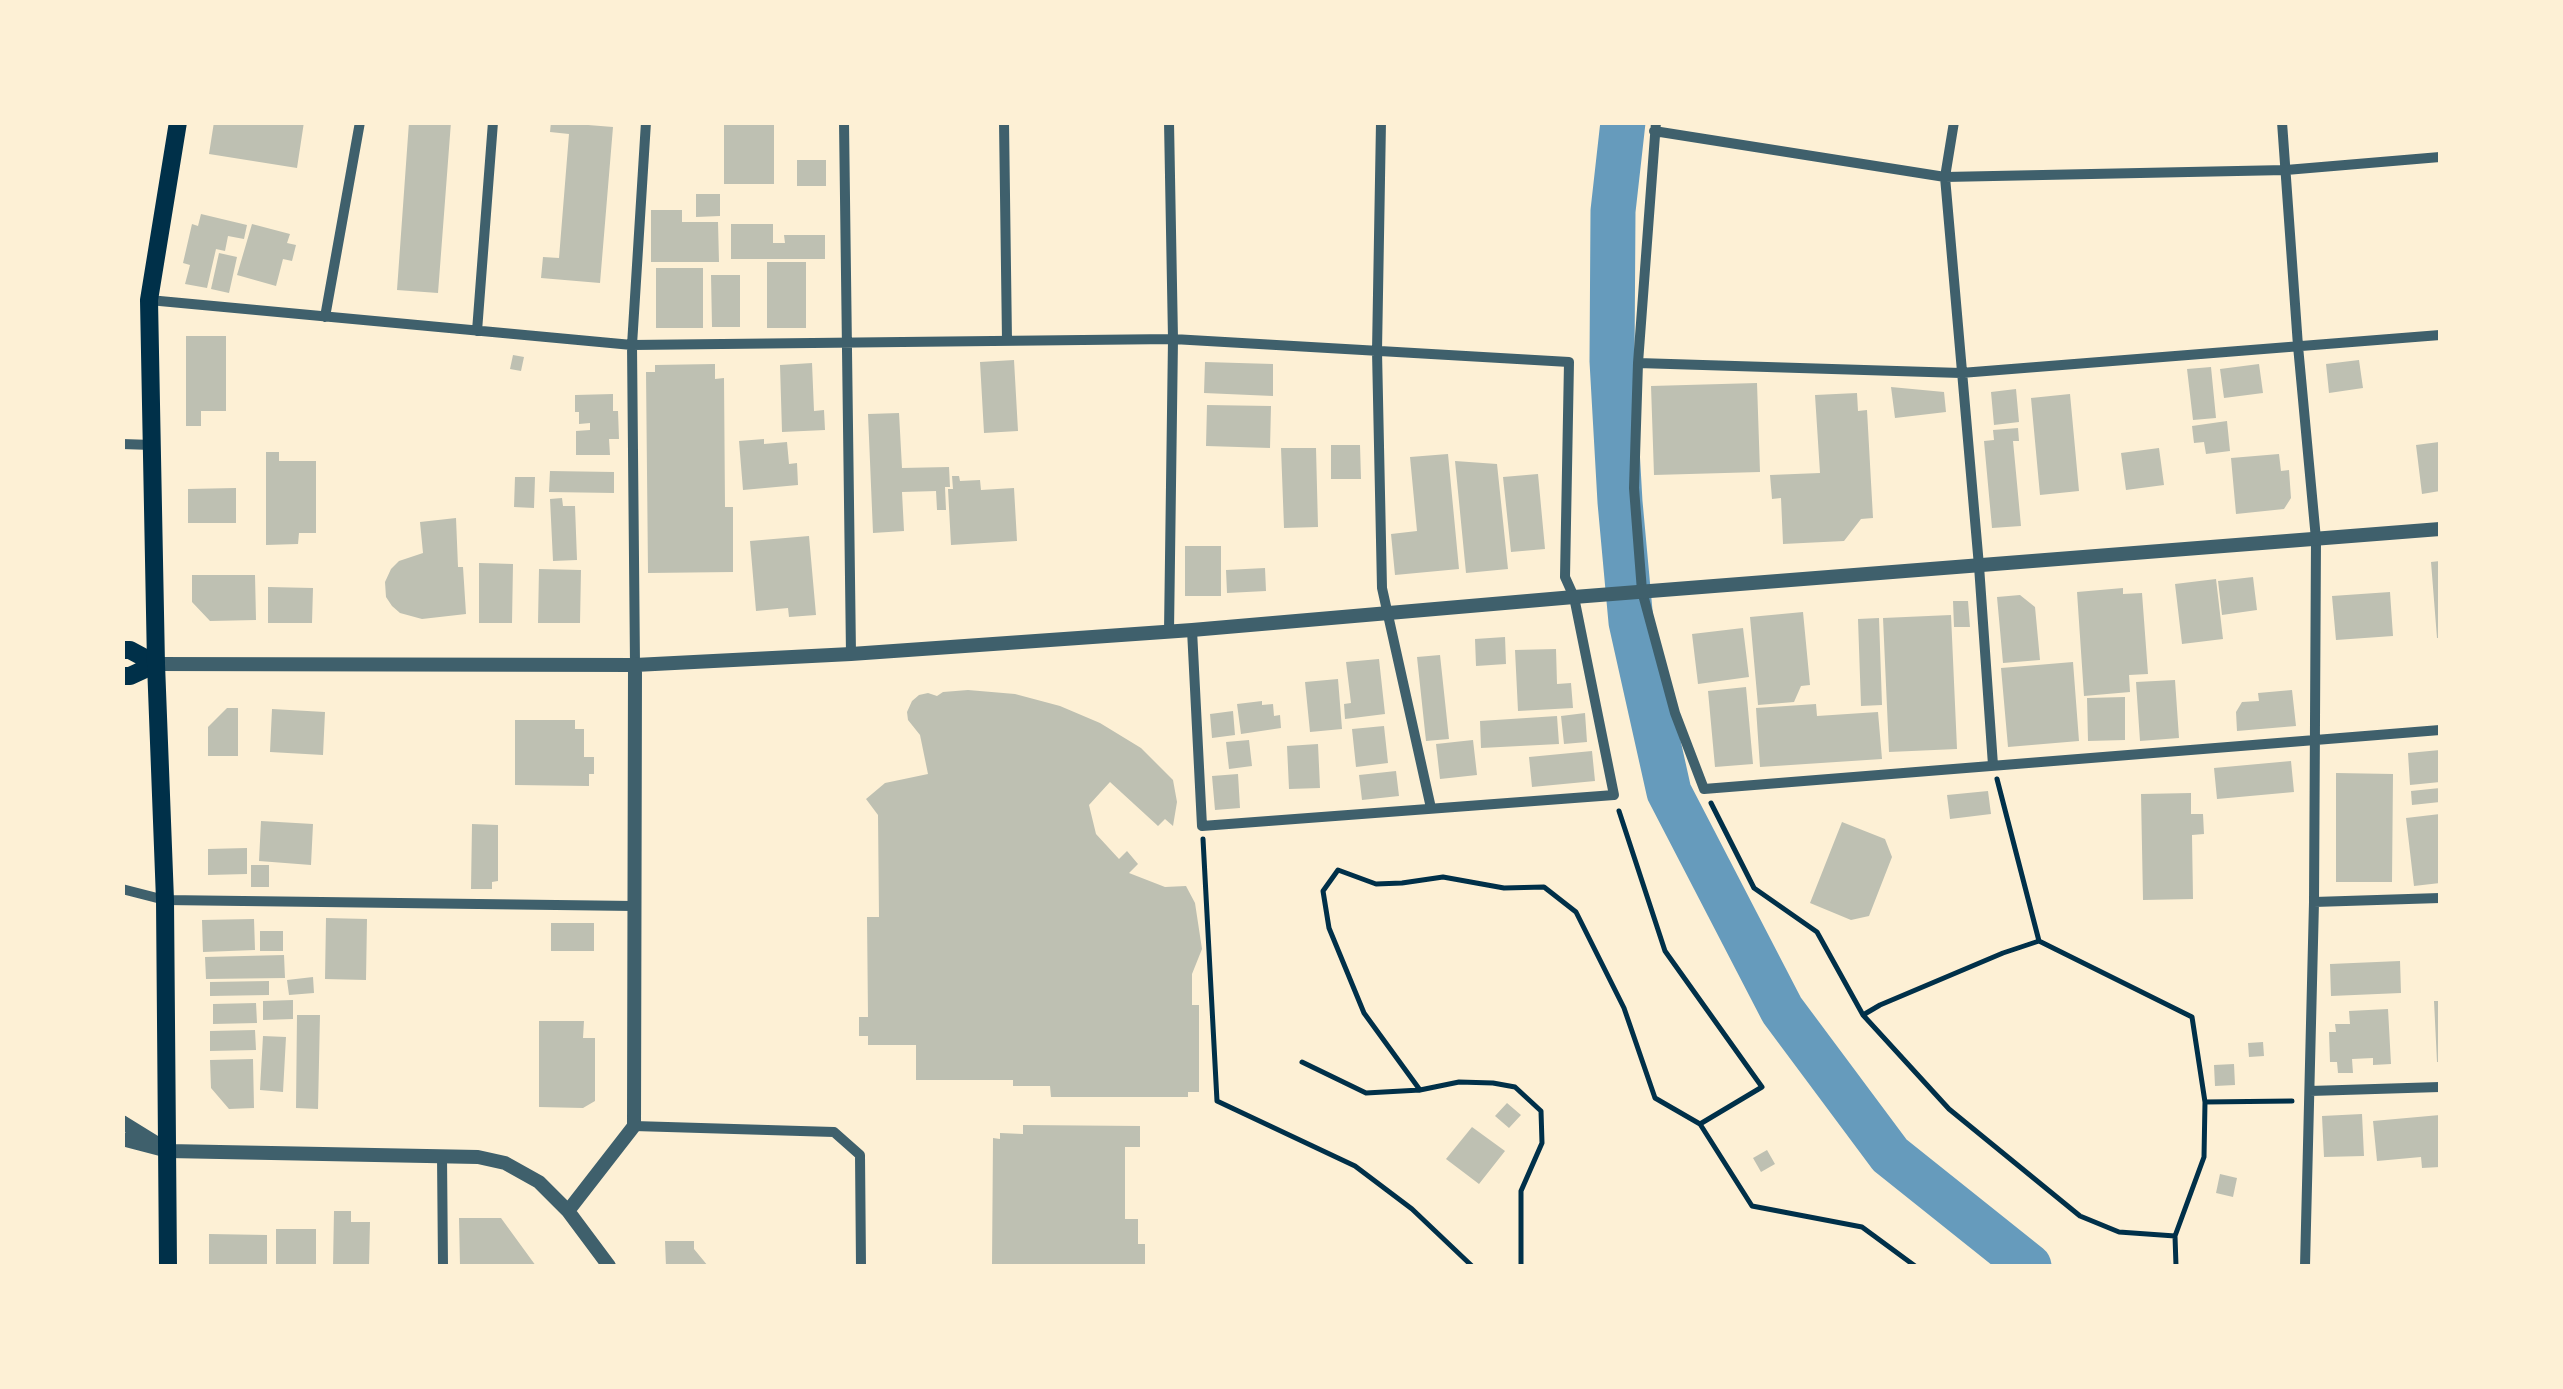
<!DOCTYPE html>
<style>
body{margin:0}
#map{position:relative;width:2563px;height:1389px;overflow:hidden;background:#fdf0d5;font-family:"Asap Condensed",sans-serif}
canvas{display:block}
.frame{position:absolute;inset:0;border:125px solid #fdf0d5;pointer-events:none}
</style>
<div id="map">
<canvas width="2563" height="1389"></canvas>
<div class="frame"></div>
</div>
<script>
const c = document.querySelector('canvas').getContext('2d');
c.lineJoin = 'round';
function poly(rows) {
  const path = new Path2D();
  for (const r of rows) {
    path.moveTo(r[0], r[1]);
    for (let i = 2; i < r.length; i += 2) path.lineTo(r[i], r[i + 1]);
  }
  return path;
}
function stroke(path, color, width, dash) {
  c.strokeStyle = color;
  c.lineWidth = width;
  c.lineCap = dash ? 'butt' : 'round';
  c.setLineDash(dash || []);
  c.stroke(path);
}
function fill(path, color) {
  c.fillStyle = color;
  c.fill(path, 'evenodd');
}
stroke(poly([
 [1623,122,1613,211,1612,361,1620,502,1631,622,1669,792,1782,1010,1890,1155,2029,1266]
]), '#669bbc', 45);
fill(poly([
 [214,122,304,122,297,168,209,154],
 [409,122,451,122,438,293,397,290],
 [551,122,613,127,600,283,541,278,543,257,559,258,569,134,550,132],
 [724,122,774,122,774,184,724,184],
 [797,160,826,160,826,186,797,186],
 [696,194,720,194,720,216,696,217],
 [651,210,682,210,682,222,718,222,719,262,651,262],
 [201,214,247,225,244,239,228,236,225,251,216,249,207,288,185,284,190,265,183,263,192,224,198,226],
 [252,224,290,234,287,243,296,245,292,261,283,259,276,286,237,275],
 [731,224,773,224,773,243,785,243,784,235,825,235,825,259,731,259],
 [219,253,237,257,229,293,211,289],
 [767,262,806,262,806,328,767,328],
 [656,268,703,268,703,328,656,328],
 [711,275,740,275,740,327,712,327],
 [186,336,226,336,226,411,201,411,201,426,186,426],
 [513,355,524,357,521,371,510,369],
 [1014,360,1018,431,984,433,980,362],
 [2359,360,2363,388,2329,393,2326,364],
 [1205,362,1273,364,1273,396,1204,393],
 [812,363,814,411,824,410,825,430,782,432,780,365],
 [715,364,715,379,724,378,725,507,733,507,733,572,648,573,646,372,655,372,655,365],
 [2259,364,2263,393,2224,398,2220,369],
 [2211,367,2216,418,2193,420,2187,369],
 [1757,383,1760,472,1654,475,1651,386],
 [1891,387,1944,392,1946,412,1895,418],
 [2016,389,2019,422,1994,425,1991,392],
 [1857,393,1858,411,1867,410,1873,518,1861,519,1844,541,1783,544,1781,498,1772,499,1770,475,1820,473,1815,395],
 [613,394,613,411,618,411,619,439,609,439,610,455,576,455,576,431,590,430,590,423,579,424,579,412,575,412,575,395],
 [2070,394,2079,491,2040,495,2031,398],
 [1207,405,1271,406,1270,448,1206,446],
 [899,413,902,468,949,467,950,487,945,487,946,510,937,510,936,491,902,492,904,531,873,533,868,414],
 [2227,421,2230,451,2206,454,2204,442,2194,443,2192,426],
 [2018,428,2019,441,2013,441,2021,526,1992,528,1984,441,1994,440,1993,430],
 [764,439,764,444,787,442,789,464,797,463,798,485,743,490,739,441],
 [2439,442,2440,491,2422,494,2416,445],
 [1331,445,1360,445,1361,479,1331,479],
 [1281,448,1316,448,1318,527,1284,528],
 [2159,448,2164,485,2126,490,2121,453],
 [266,452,279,452,279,461,316,461,316,533,299,533,298,544,266,545],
 [1448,454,1459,569,1395,575,1391,534,1417,531,1410,457],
 [2279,454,2281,471,2289,470,2291,498,2284,509,2236,514,2231,458],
 [1455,461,1497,464,1508,569,1466,573],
 [550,471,614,472,614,493,549,492],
 [1538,474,1545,549,1511,552,1503,477],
 [952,476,959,476,960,481,980,480,981,490,1014,488,1017,541,951,545,948,489,953,489],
 [515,477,535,477,534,508,514,507],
 [236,488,236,523,188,523,188,489],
 [562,498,563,506,575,506,577,560,553,561,550,499],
 [456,518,458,567,463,567,466,614,422,619,400,613,392,606,386,597,385,582,391,569,399,561,423,553,420,522],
 [809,536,816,615,789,617,788,608,756,611,750,541],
 [1185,546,1221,546,1221,596,1185,596],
 [2440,561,2440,638,2437,638,2431,562],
 [479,563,513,564,512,623,479,623],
 [1265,568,1266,591,1227,593,1226,570],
 [539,569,581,570,580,623,538,623],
 [192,575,255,575,256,620,210,621,192,602],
 [2253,577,2257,610,2222,615,2218,581],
 [2216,579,2223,639,2182,644,2175,584],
 [268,587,313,588,312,623,268,623],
 [2123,588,2123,594,2142,593,2148,674,2129,675,2130,692,2084,696,2077,592],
 [2390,592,2393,636,2336,640,2332,596],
 [2020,595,2035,607,2040,660,2003,663,1997,597],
 [1953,601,1968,601,1970,627,1954,627],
 [1803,612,1810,685,1801,686,1794,702,1758,705,1750,617],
 [1951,615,1957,749,1889,752,1883,618],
 [1879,618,1882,705,1861,706,1858,619],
 [1743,628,1749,677,1698,684,1692,634],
 [1505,637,1506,664,1476,666,1475,639],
 [1556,649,1557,684,1571,683,1573,708,1518,711,1515,650],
 [1440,655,1449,739,1426,741,1417,657],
 [1379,659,1385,714,1345,719,1344,704,1351,703,1346,662],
 [2073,662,2079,741,2008,747,2001,668],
 [1338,679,1342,729,1310,732,1305,682],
 [2175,680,2179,738,2140,741,2136,682],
 [1746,687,1753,764,1715,767,1708,691],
 [968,690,1015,694,1060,706,1100,723,1141,748,1173,780,1177,802,1173,826,1165,819,1158,826,1110,782,1089,805,1096,834,1119,859,1127,851,1138,864,1129,873,1165,887,1186,886,1195,903,1202,949,1192,974,1192,1005,1199,1005,1199,1092,1188,1092,1188,1097,1051,1097,1050,1086,1013,1086,1013,1080,916,1080,916,1045,868,1045,868,1036,859,1036,859,1017,868,1017,867,917,879,917,878,815,866,799,885,783,928,774,920,735,908,720,907,712,912,701,919,695,928,693,937,696,943,692],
 [2292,690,2296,726,2237,731,2236,712,2242,702,2259,701,2258,693],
 [2125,697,2125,740,2088,741,2087,698],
 [1262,701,1262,705,1273,704,1274,716,1280,715,1281,728,1241,734,1237,704],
 [1816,704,1817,716,1878,712,1882,759,1760,767,1756,708],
 [227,708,238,708,238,756,208,756,208,727],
 [272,709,325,712,323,755,270,752],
 [1233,711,1235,735,1212,738,1210,714],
 [1585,713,1587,742,1564,744,1561,716],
 [1557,716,1559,744,1481,748,1480,721],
 [515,720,575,720,575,729,584,729,584,757,594,757,594,774,589,774,589,786,515,785],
 [1384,726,1388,763,1356,767,1352,729],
 [1249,740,1252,766,1229,769,1226,742],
 [1473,740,1477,775,1440,779,1436,744],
 [1318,744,1320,788,1289,789,1287,746],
 [2440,750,2440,782,2410,785,2408,753],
 [1592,751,1595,781,1532,787,1529,757],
 [2291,761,2294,792,2217,799,2214,768],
 [1396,771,1399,796,1362,800,1359,775],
 [2336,773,2393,774,2392,882,2336,882],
 [1238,774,1240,808,1215,810,1212,776],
 [2440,788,2440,802,2412,805,2411,791],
 [1988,791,1991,814,1950,819,1947,795],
 [2191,793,2191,814,2203,814,2204,834,2192,835,2193,899,2143,900,2141,794],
 [2440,814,2440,883,2414,886,2406,818],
 [261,821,313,824,311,865,259,861],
 [1842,822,1885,839,1892,857,1869,916,1851,920,1810,903],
 [472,824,498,825,498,881,492,882,492,889,471,889],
 [247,848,247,874,208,875,208,849],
 [251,865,269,865,269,887,251,887],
 [326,918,367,919,366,980,325,979],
 [254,919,255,950,203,952,202,920],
 [551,923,594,923,594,951,551,951],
 [260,931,283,931,283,951,260,951],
 [284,955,285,978,206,979,205,957],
 [2400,961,2401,993,2331,996,2330,964],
 [313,977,314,993,289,995,287,980],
 [269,981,269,995,210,996,210,982],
 [293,1000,293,1019,263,1020,263,1001],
 [2434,1001,2440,1001,2440,1062,2437,1062],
 [256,1003,257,1023,213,1024,213,1004],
 [2388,1009,2391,1064,2373,1065,2373,1058,2352,1059,2353,1073,2338,1073,2337,1062,2330,1062,2329,1032,2336,1032,2335,1024,2350,1024,2349,1011],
 [297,1015,320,1015,318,1109,296,1108],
 [539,1021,584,1021,583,1038,595,1038,595,1101,583,1108,539,1107],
 [255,1030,256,1050,210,1051,210,1031],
 [263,1036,286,1037,283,1092,260,1090],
 [2263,1042,2264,1056,2249,1057,2248,1043],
 [253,1059,254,1108,229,1109,211,1088,210,1060],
 [2234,1064,2235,1085,2215,1086,2214,1065],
 [1507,1103,1521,1115,1509,1128,1495,1116],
 [2362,1114,2364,1156,2324,1157,2322,1116],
 [2440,1115,2440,1167,2422,1168,2421,1157,2377,1161,2373,1121],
 [1023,1125,1140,1126,1140,1147,1125,1147,1125,1219,1138,1219,1138,1244,1145,1244,1145,1266,992,1265,993,1138,1000,1139,1000,1133,1023,1134],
 [1472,1127,1505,1151,1479,1184,1446,1159],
 [1767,1150,1775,1164,1761,1172,1753,1158],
 [2220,1174,2237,1178,2233,1197,2216,1193],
 [334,1211,351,1211,351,1222,370,1222,369,1266,333,1266],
 [459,1218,501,1218,536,1266,460,1266],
 [276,1229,316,1229,316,1266,276,1266],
 [209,1234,267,1235,267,1266,209,1266],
 [665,1241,694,1241,694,1249,708,1266,666,1266]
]), '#bec0b2');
stroke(poly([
 [1997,779,2039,941],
 [1711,803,1754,888,1817,932,1863,1015,1949,1109,2080,1216,2119,1232,2175,1236,2176,1266],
 [1619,811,1665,951,1762,1087,1700,1124],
 [1203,839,1217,1101,1355,1166,1412,1209,1472,1266],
 [1863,1015,1880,1005,2003,953,2039,941,2192,1017,2205,1102,2204,1157,2175,1236],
 [1302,1062,1366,1093,1420,1090,1459,1082,1493,1083,1515,1087,1541,1111,1542,1143,1521,1191,1521,1266],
 [1420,1090,1364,1013,1329,928,1323,891,1338,870,1376,884,1402,883,1443,877,1504,888,1544,887,1576,912,1624,1008,1655,1098,1700,1124,1752,1206,1862,1227,1915,1266],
 [2205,1102,2292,1101]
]), '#003049', 5);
stroke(poly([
 [844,122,851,654],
 [1004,122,1007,341],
 [1169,122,1173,339,1169,631],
 [1381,122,1377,351,1382,588,1431,808],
 [1656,122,1638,363,1634,488,1642,591,1675,713,1704,789,2440,730],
 [1954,122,1945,177,1979,566,1993,765],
 [2282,122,2298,346,2316,539,2314,902,2305,1266],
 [1654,131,1945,177,2286,170,2440,157],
 [149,300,632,345,1173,339,1569,362,1565,577,1574,597,1614,795,1202,826,1192,630],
 [325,317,360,122],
 [477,331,493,122],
 [1638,363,1961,373,2440,335],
 [122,444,152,445],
 [635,665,632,345,646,122],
 [122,889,165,900,634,906],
 [2314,902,2440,898],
 [2310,1091,2440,1087],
 [634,1126,834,1132,860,1155,861,1266],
 [442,1156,443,1266]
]), '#3f606c', 10);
stroke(poly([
 [156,664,635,665,851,654,1192,630,1574,597,2440,529],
 [122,1122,156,1143],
 [122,1139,168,1151,478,1157,505,1163,539,1182,568,1211,609,1266],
 [568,1211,634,1126,635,665]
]), '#3f606c', 14);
stroke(poly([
 [122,650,130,650,156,664],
 [122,676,130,676,156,664]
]), '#003049', 18);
stroke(poly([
 [168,1266,165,900,156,664,149,300,178,122]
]), '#003049', 18);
</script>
